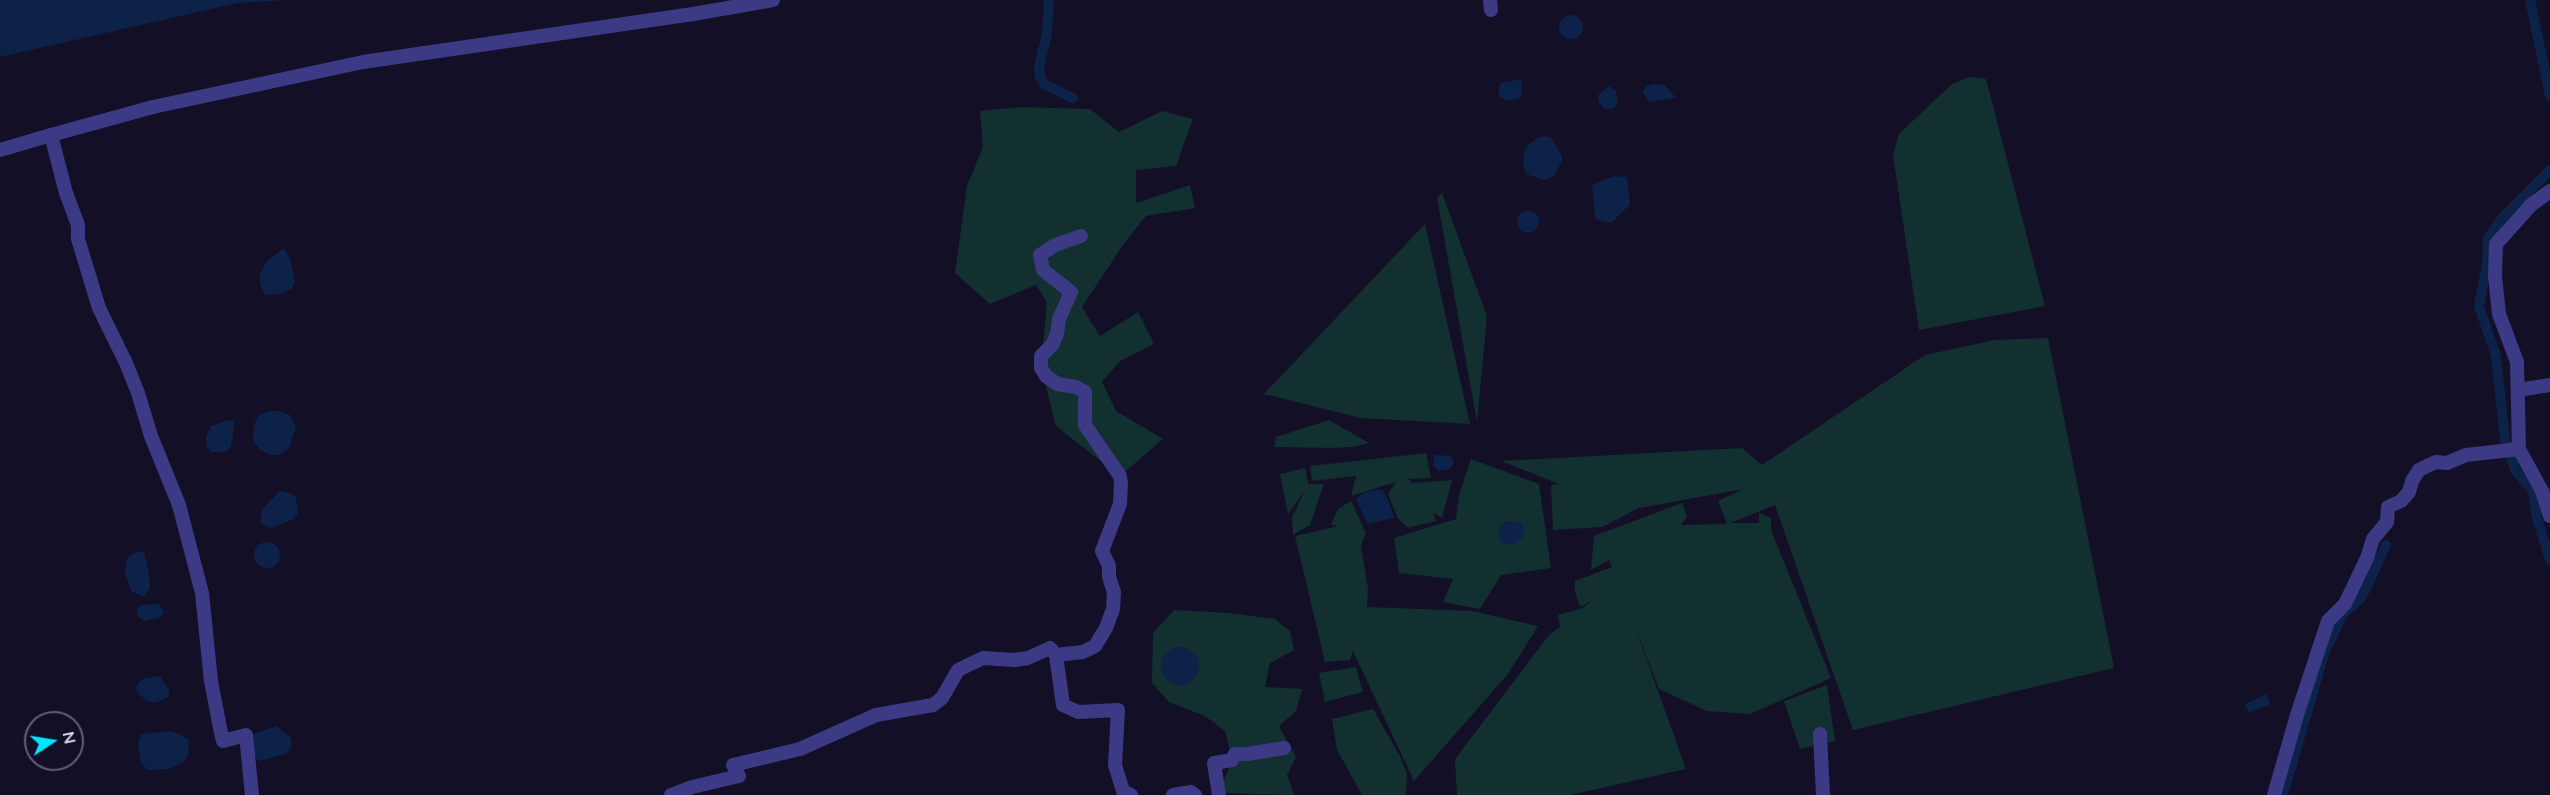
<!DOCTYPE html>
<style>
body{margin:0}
#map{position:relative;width:2550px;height:795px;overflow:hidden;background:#130f26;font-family:Lato,sans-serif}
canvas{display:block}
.north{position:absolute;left:24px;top:711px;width:60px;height:60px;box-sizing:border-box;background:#130f26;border:2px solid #625e7d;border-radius:50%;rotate:78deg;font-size:16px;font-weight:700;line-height:24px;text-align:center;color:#d9d4ff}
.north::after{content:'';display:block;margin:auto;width:21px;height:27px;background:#00e5ff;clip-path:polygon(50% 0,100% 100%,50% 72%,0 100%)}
</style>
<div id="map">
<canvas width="2550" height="795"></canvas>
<div class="north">N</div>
</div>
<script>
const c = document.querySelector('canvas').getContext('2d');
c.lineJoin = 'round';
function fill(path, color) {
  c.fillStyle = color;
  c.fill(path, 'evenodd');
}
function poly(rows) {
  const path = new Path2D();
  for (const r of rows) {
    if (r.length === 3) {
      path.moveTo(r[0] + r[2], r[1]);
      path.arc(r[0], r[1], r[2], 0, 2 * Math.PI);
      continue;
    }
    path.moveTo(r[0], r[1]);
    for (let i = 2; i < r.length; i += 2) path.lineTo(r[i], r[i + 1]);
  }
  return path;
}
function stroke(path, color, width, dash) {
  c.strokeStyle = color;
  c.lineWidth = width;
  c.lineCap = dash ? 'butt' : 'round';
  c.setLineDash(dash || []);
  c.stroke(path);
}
fill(poly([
 [1969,77,1986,79,2045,306,1919,330,1893,155,1899,134,1952,84],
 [1020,107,1090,109,1119,132,1162,111,1193,119,1176,166,1136,170,1136,203,1190,185,1195,208,1146,216,1125,242,1082,307,1100,336,1138,312,1154,344,1120,361,1102,382,1116,411,1163,439,1120,476,1056,426,1041,368,1047,302,1036,285,990,304,955,273,967,186,983,147,980,111],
 [1442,193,1487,316,1477,422,1437,198],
 [1425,224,1470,424,1361,418,1264,394],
 [2048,338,2114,668,1853,730,1775,505,1730,523,1759,523,1759,513,1771,518,1771,530,1831,678,1750,714,1707,711,1659,689,1634,624,1686,769,1570,795,1457,795,1455,759,1549,635,1560,627,1558,615,1583,608,1592,601,1580,607,1575,592,1575,581,1612,567,1609,560,1591,570,1594,536,1682,503,1687,516,1681,525,1727,524,1718,501,1744,489,1639,508,1602,527,1553,530,1551,485,1559,484,1501,461,1742,448,1762,465,1925,355,1995,340],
 [1329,420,1369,443,1352,447,1332,448,1274,447,1276,437],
 [1426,453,1431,478,1408,479,1413,483,1452,480,1442,518,1433,513,1436,521,1408,528,1398,519,1388,494,1396,482,1351,496,1356,476,1312,481,1310,466],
 [1471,459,1539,484,1551,568,1501,575,1480,609,1443,602,1453,579,1399,573,1394,538,1456,519,1459,495],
 [1305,468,1308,484,1324,484,1310,525,1293,535,1292,517,1305,490,1288,514,1280,474],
 [1351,501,1366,533,1361,546,1368,589,1367,607,1472,611,1538,626,1508,674,1414,781,1353,651,1350,660,1325,662,1295,536,1338,526,1331,525,1338,509],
 [1174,610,1229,613,1275,619,1290,631,1294,650,1270,663,1265,687,1302,689,1296,711,1279,726,1296,757,1287,775,1294,795,1219,793,1232,760,1225,731,1205,716,1169,702,1152,683,1153,633],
 [1356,667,1363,692,1325,702,1319,673],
 [1827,685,1835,741,1800,749,1784,701],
 [1373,709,1400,756,1407,774,1406,795,1362,795,1337,750,1332,719]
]), '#12302f');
fill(poly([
 [0,0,288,0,238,3,0,57],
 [1571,27,12],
 [1521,79,1522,90,1520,98,1508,101,1501,98,1498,91,1501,83],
 [1655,84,1665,85,1676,98,1649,102,1643,92,1646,86],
 [1609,86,1616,91,1618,101,1614,108,1605,109,1599,102,1598,95],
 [1545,136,1551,137,1562,156,1562,161,1554,176,1545,180,1531,176,1526,173,1523,163,1524,152,1529,144,1537,138],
 [1614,176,1627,177,1630,205,1611,223,1595,219,1592,185],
 [1528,222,11],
 [284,248,290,260,295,281,292,288,282,294,265,295,260,284,260,274,266,262],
 [269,411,278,411,290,415,296,427,289,448,279,455,269,455,262,451,254,443,253,432,255,422,260,415],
 [229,420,235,421,231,447,225,452,211,452,207,447,206,437,211,426],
 [1434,455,1451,456,1454,463,1450,469,1439,471,1433,465],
 [1379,489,1384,491,1395,518,1367,524,1356,499,1365,492],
 [280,491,290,493,296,497,298,514,292,520,271,528,264,525,260,521,262,509],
 [1509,521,1522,523,1524,532,1523,538,1514,544,1506,545,1500,541,1499,528,1502,523],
 [267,555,13],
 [136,552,144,552,149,573,150,588,144,597,132,592,125,575,127,558],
 [159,604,164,613,161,617,144,621,137,616,137,610,140,605],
 [1180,666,19],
 [160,676,169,690,169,696,165,699,155,703,149,702,137,693,136,687,142,679],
 [2266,694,2271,704,2249,713,2245,704],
 [276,726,290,737,292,745,288,752,282,755,258,761,254,755,251,735],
 [172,731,188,739,189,752,187,757,183,762,170,769,147,770,141,762,138,745,141,734]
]), '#0c2248');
stroke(poly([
 [1049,0,1047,34,1039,66,1040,77,1044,84,1073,98],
 [2530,0,2550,96],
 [2550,170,2504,216,2488,238,2487,263,2479,306,2496,356,2505,439,2515,470,2533,491,2536,515,2550,560],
 [2283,795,2325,651,2343,614,2362,597,2386,545]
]), '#0c2248', 10);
stroke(poly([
 [1490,0,1491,10],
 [51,135,153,107,363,62,693,14,773,0],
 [0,150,51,135,66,193,78,225,78,239,99,308,126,363,138,393,151,436,179,505,202,593,211,681,220,728,223,741,246,735,252,795],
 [2550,191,2531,205,2496,244,2495,276,2499,314,2517,362,2519,449,2542,491,2550,516],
 [2518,390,2550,385],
 [1056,655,1063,705,1078,712,1118,710,1115,765,1123,791,1131,795],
 [1820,734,1823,795],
 [671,795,692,787,739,776,733,765,800,749,876,715,933,705,942,698,958,670,983,658,1015,660,1028,658,1050,648,1056,655,1083,652,1095,646,1106,628,1113,609,1114,592,1109,577,1109,566,1102,551,1120,504,1121,484,1120,476,1085,425,1085,392,1076,387,1057,384,1046,376,1041,368,1041,356,1052,345,1057,334,1059,319,1071,292,1043,270,1040,255,1055,245,1081,236],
 [1173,795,1191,792,1195,795],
 [1219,795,1214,763,1232,760,1235,754,1247,754,1284,748],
 [2274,795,2297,715,2328,621,2345,604,2367,558,2373,539,2387,522,2388,507,2401,501,2409,492,2412,481,2419,470,2427,466,2436,462,2447,463,2466,455,2519,449]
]), '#3d3a85', 14);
</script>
